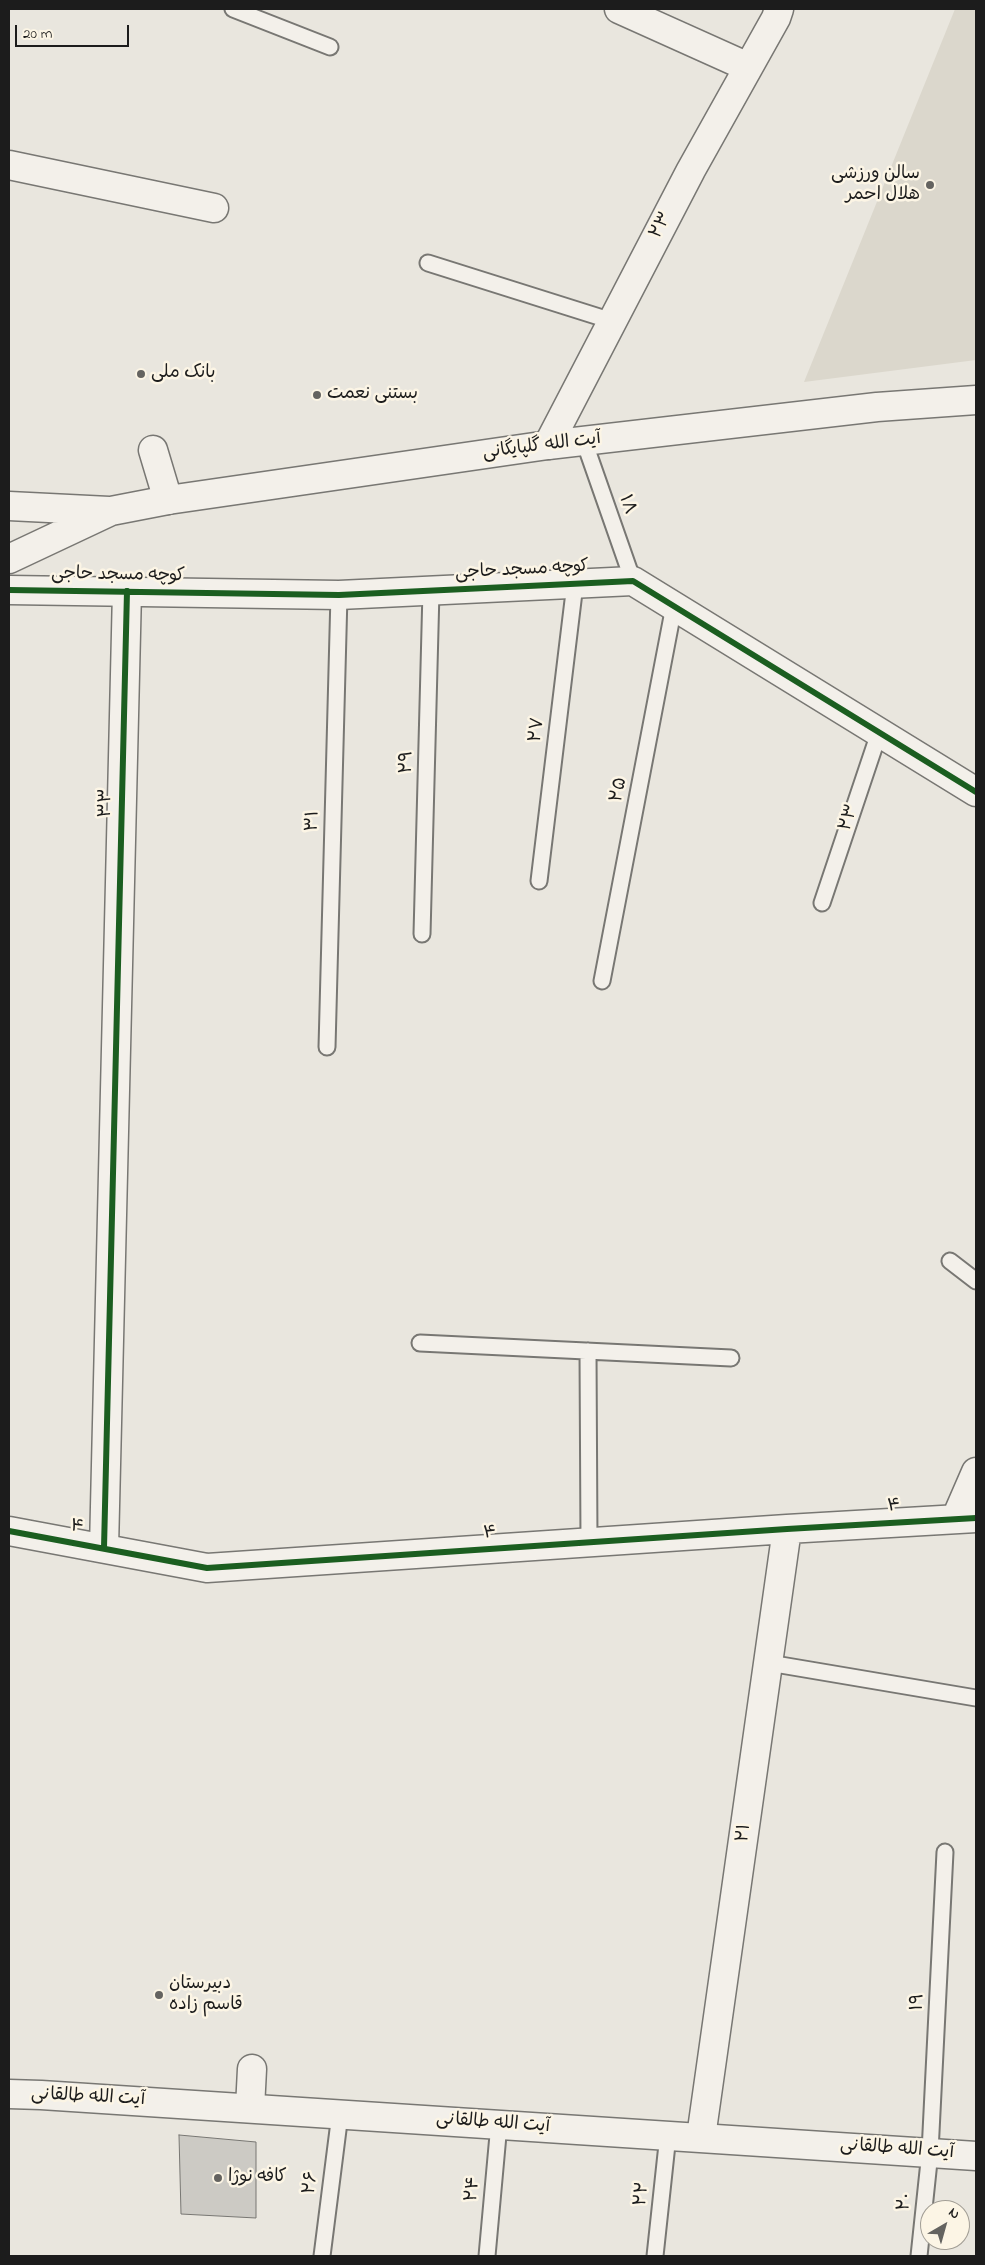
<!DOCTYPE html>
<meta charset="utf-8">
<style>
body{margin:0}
#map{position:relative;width:985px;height:2265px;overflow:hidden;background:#e9e6de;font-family:"Indie Flower",sans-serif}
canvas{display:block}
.frame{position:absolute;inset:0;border:10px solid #1c1c1c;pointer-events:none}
.north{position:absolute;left:920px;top:2200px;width:50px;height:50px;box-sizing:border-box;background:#fcf5e5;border:1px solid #a29e95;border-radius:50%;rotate:38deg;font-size:14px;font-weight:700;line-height:20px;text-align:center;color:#1c1c1c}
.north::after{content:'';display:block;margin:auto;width:18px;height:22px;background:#646360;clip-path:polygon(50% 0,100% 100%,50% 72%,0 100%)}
.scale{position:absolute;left:15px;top:25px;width:114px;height:22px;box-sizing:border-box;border:2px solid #1c1c1c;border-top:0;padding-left:6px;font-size:15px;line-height:18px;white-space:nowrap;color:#1c1c1c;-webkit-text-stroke:4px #fcf5e5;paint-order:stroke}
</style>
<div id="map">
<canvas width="985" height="2265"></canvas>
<div class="frame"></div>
<div class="north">N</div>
<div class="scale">20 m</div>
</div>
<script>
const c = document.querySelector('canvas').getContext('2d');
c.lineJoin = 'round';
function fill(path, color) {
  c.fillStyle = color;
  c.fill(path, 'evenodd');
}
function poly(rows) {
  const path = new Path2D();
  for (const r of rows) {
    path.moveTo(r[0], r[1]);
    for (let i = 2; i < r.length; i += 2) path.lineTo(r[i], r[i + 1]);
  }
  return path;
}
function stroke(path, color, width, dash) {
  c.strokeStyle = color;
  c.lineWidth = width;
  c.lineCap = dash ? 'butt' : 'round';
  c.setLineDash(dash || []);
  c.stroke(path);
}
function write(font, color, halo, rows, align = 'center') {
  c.font = font + ' "Indie Flower","Playpen Sans Arabic",sans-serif';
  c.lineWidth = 5;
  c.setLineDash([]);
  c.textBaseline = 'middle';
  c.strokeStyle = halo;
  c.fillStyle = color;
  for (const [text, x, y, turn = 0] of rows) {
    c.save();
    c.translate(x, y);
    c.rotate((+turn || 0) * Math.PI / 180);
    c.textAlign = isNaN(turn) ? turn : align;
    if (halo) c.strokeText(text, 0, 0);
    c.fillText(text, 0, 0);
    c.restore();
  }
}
fill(poly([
 [955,9,976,9,976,360,804,382]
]), '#dbd7cc');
const building = poly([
 [179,2135,256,2142,256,2218,181,2214,179,2135]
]);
fill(building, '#cccac4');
stroke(building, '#787773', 1);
const service = poly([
 [233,9,330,47],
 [428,263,612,321],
 [584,441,633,581],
 [539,881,575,584],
 [822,903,879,733],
 [422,934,431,591],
 [602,981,674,606],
 [327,1047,339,595],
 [950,1261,976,1281],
 [420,1343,731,1358],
 [588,1351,589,1542],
 [769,1663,976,1698],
 [322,2256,340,2114],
 [487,2256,499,2124],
 [655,2256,668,2135],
 [919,2256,930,2152,945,1852]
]);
const minor = poly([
 [619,9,748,67],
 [9,165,214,208],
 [548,445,691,170,776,18,779,9],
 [153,450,168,500],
 [956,1518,976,1472],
 [9,1531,207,1568,787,1529,976,1518],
 [104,1548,127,591],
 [250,2108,252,2069],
 [701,2137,787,1529]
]);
const tertiary = poly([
 [9,590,339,595,633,581,976,792]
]);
const secondary = poly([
 [9,506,109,511],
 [9,559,111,511,168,500,548,445,877,407,976,400],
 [9,2094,41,2095,976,2156]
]);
stroke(service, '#787773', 19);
stroke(minor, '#787773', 31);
stroke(tertiary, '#787773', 31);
stroke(secondary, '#787773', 31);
stroke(service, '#f3f0ea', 15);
stroke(minor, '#f3f0ea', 28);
stroke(tertiary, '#f3f0ea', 28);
stroke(secondary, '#f3f0ea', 28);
stroke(poly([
 [9,590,339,595,633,581,976,792],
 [9,1531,207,1568,787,1529,976,1518],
 [104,1548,127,591]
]), '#1b5e20', 6);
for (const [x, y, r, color] of [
 [930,185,5,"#646360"],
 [141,374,5,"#646360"],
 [317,395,5,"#646360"],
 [159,1995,5,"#646360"],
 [218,2178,5,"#646360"]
]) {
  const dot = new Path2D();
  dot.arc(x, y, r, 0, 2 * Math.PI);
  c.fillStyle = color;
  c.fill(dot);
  stroke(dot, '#fcf5e5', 2);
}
write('18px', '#1c1c1c', '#fcf5e5', [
 ["سالن ورزشی",920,175,"right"],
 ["هلال احمر",920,196,"right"],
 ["بانک ملی",151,374],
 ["بستنی نعمت",327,395],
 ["دبیرستان",169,1985],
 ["قاسم زاده",169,2006],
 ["کافه نوژا",228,2178]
], 'left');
write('18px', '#1c1c1c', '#fcf5e5', [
 ["۲۳",662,226,-62],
 ["آیت الله گلپایگانی",542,447,-7],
 ["۱۸",626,505,70],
 ["کوچه مسجد حاجی",522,571,-3],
 ["کوچه مسجد حاجی",118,576,1],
 ["۲۷",538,730,-83],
 ["۲۹",408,762,-89],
 ["۲۵",620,790,-79],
 ["۳۳",107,803,-89],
 ["۲۳",850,818,-72],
 ["۳۱",314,821,-88],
 ["۴",894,1507,-4],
 ["۴",77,1528,10],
 ["۴",490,1534,-4],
 ["۲۱",745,1833,-82],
 ["۱۹",919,2002,-87],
 ["آیت الله طالقانی",88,2098,3],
 ["آیت الله طالقانی",493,2124,4],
 ["آیت الله طالقانی",897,2150,4],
 ["۲۶",312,2183,-83],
 ["۲۴",474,2189,-85],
 ["۲۲",643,2194,-84],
 ["۲۰",906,2202,-84]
]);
</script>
